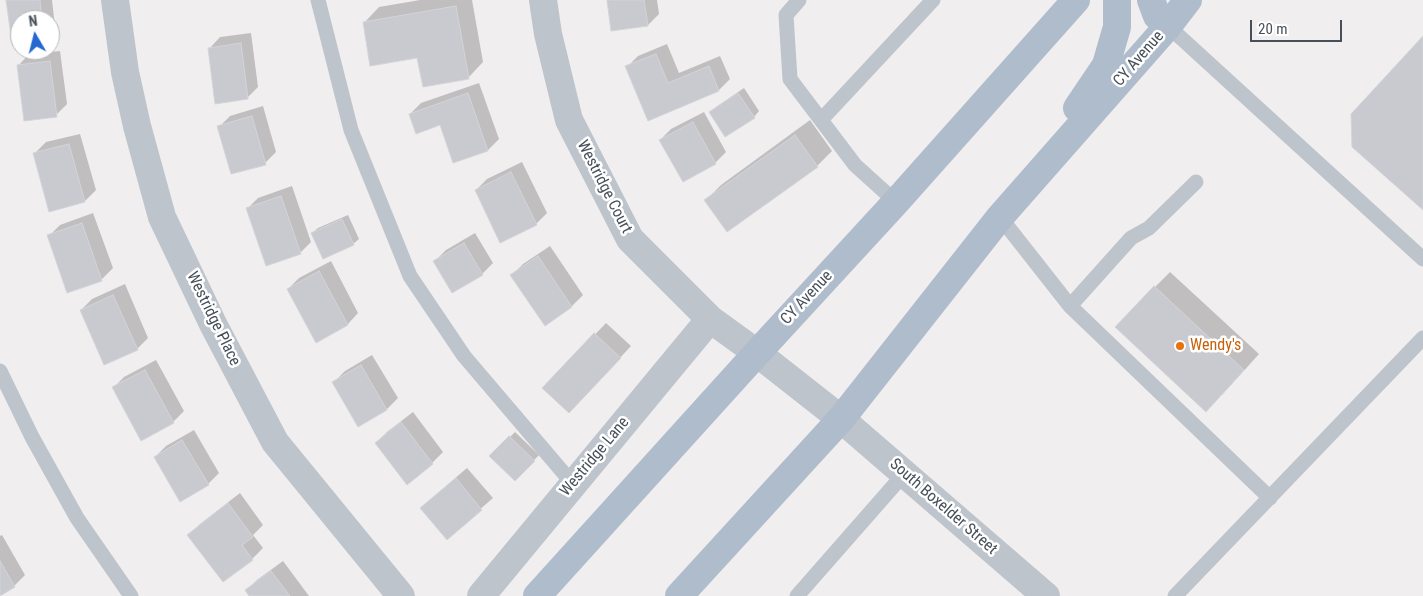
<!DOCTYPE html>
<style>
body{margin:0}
#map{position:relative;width:1423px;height:596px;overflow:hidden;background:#f0eeee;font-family:"Roboto Condensed",sans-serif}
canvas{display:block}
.north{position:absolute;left:10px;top:10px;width:50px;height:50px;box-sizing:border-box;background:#fff;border:1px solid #b5b9bd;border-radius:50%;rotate:352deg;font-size:14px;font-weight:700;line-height:20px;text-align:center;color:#47505a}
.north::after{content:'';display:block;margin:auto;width:18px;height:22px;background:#2568d3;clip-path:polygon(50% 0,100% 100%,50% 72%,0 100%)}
.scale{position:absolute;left:1250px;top:20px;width:92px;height:22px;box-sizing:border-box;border:2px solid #47505a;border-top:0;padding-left:6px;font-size:15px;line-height:18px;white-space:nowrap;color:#47505a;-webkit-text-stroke:4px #fff;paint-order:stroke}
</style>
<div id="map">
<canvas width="1423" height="596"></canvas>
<div class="north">N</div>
<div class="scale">20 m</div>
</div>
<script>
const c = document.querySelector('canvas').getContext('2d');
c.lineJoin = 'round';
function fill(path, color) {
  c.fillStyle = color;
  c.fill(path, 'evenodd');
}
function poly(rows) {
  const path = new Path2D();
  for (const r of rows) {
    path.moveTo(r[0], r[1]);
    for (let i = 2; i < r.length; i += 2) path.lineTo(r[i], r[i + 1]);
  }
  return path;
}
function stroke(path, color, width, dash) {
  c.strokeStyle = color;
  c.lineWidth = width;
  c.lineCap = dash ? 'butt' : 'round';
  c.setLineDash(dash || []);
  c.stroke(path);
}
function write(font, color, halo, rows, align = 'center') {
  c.font = font + ' "Roboto Condensed",sans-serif';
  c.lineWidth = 5;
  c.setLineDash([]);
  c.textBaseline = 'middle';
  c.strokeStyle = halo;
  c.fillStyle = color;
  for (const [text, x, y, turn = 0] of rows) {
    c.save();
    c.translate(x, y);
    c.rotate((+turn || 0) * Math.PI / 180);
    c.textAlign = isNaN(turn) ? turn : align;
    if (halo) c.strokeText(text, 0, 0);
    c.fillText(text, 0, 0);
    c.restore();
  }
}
fill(poly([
 [7,0,52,0,55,27,50,32,50,20,20,20,20,41],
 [420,0,472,0,483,62,468,78,418,56,364,23,379,7],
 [608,0,657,0,659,14,648,25],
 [251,33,258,87,247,98,209,49,220,37],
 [667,44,679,73,720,56,730,79,719,90,649,119,627,67,638,56],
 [60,51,67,104,56,115,18,66,29,54],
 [479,83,499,139,488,150,441,123,410,114,421,103],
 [744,88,759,111,754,117,710,112,716,107],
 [263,106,276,152,265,163,219,127,230,116],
 [704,112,726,152,715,163,660,140,671,129],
 [810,120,832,151,817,166,706,200,721,185],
 [80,134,96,190,85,201,35,153,46,142],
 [522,162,547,213,536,224,476,190,487,179],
 [292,186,311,242,300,253,247,209,258,198],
 [93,213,113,268,102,279,68,291,49,236,60,225],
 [348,215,359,239,353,244,312,233,318,228],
 [475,233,493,263,482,274,435,261,446,250],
 [550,246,583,295,572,306,545,324,512,275,523,264],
 [331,261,358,313,348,324,316,341,288,289,299,278],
 [1170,272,1259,354,1222,395,1155,287],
 [125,284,148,338,137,349,81,310,92,299],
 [606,323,631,346,580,401,544,388],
 [372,355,398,398,387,409,334,382,345,371],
 [156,360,184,411,173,422,113,388,124,377],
 [413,412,443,452,432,463,376,443,387,432],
 [194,430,219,473,208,484,155,457,166,446],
 [515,432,539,455,515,480,491,456],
 [467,468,493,498,447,538,433,497],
 [240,493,263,525,253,535,263,548,252,559,189,535,200,524],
 [2,535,25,575,14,586,0,594,0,536],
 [283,561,309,596,250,596,246,591,257,580]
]), '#0003');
const building = poly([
 [6,0,40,0,42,20,20,20,20,42,12,43,6,0],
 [607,0,644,0,648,26,611,31,607,0],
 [456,6,469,79,423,87,417,58,370,66,363,22,456,6],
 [1423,36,1423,210,1352,147,1351,114,1423,36],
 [241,43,248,99,215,104,208,48,241,43],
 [656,54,668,83,709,66,719,91,648,121,625,66,656,54],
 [50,61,57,117,24,121,17,65,50,61],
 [468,93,488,151,453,163,440,125,416,134,409,114,468,93],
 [738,93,755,118,725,137,709,112,738,93],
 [252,116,266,165,231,174,217,126,252,116],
 [693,122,716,164,683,182,659,140,693,122],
 [795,135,818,167,727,232,704,200,795,135],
 [69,144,85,202,49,212,33,153,69,144],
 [511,172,537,225,500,243,475,190,511,172],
 [281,196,301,254,266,266,246,208,281,196],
 [342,219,354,245,323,259,311,233,342,219],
 [82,223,102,281,67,293,47,235,82,223],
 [464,243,483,275,452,293,433,261,464,243],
 [538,256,572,307,545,326,510,275,538,256],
 [319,271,348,325,316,343,287,289,319,271],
 [1154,286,1244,370,1206,412,1115,327,1154,286],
 [113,295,138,350,104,365,80,310,113,295],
 [594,333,621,358,569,413,542,388,594,333],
 [361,365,387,410,358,427,332,382,361,365],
 [145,370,174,423,141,441,112,387,145,370],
 [401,422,433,464,407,485,375,443,401,422],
 [509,436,535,461,515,481,489,456,509,436],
 [182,440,209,485,180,502,154,457,182,440],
 [456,478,482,510,447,540,420,508,456,478],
 [228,503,253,537,242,545,253,560,223,582,187,535,228,503],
 [0,561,15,587,0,596,0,561],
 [271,571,290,596,249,596,245,590,271,571]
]);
fill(building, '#c8cad0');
stroke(building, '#d2d4d9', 1);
stroke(poly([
 [318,0,351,130,410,276,464,356,573,484],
 [799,0,786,15,790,79,821,120,933,0],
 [1168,26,1423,259],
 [821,120,855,165,896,202],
 [1000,217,1070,306,1270,498],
 [1070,306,1131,238,1149,228,1196,182],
 [0,371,32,437,77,518,131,596],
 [797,596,904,474],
 [1175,596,1423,338]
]), '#bdc4cc', 15);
stroke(poly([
 [115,0,125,72,137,126,162,217,213,324,275,442,401,596],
 [543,0,548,34,569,120,630,239,710,319,757,353,841,419,1046,596],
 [481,596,710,319]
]), '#bdc4cc', 28);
stroke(poly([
 [1151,0,1157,16,1168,26],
 [1077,108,1106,65,1117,27,1117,0],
 [537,596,757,353,896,202,1076,0],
 [679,596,841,419,1000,217,1168,26,1188,0]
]), '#afbccb', 28);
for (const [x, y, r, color] of [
 [1180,346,5,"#e8710a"]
]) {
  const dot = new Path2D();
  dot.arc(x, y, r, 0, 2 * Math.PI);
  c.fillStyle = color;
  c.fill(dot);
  stroke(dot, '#fff', 2);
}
write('16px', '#47505a', '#fff', [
 ["CY Avenue",1139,59,-49],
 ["Westridge Court",604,187,63],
 ["CY Avenue",807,298,-47],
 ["Westridge Place",213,319,64],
 ["Westridge Lane",595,457,-50],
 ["South Boxelder Street",943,507,41]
]);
write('16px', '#c56008', '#fff', [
 ["Wendy's",1190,346]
], 'left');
</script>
